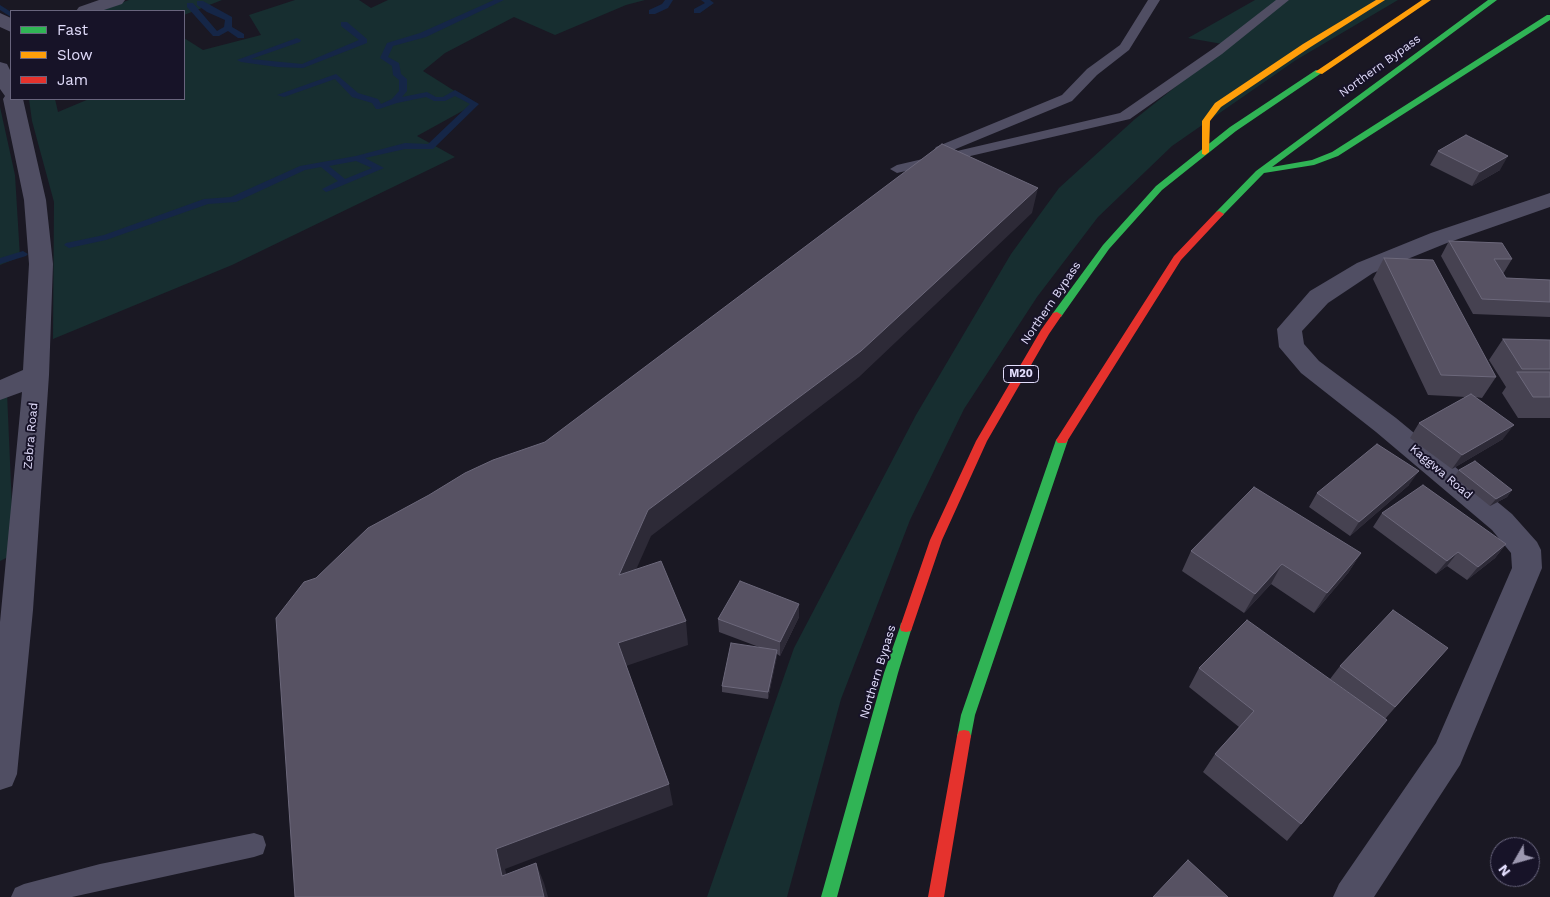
<!DOCTYPE html>
<style>
body{margin:0}
#map{position:relative;width:1550px;height:897px;overflow:hidden;background:#1a1823;font-family:"Work Sans",sans-serif}
canvas{display:block}
.legend{position:absolute;left:10px;top:10px;width:175px;height:90px;box-sizing:border-box;background:#171328;border:1px solid #68647d;margin:0;padding:6px 9px;list-style:none;font-size:15px;color:#e2ddfc}
.legend li{display:flex;align-items:center;gap:10px;height:25px}
.legend b{width:25px;border:1px solid #68647d}
.north{position:absolute;left:1490px;top:837px;width:50px;height:50px;box-sizing:border-box;background:#171328;border:1px solid #68647d;border-radius:50%;rotate:232deg;font-size:14px;font-weight:700;line-height:20px;text-align:center;color:#e2ddfc}
.north::after{content:'';display:block;margin:auto;width:18px;height:22px;background:#9c98b0;clip-path:polygon(50% 0,100% 100%,50% 72%,0 100%)}
</style>
<div id="map">
<canvas width="1550" height="897"></canvas>
<ul class="legend">
<li><b style="height:6px;background:#30b455"></b>Fast</li>
<li><b style="height:6px;background:#ff9f0a"></b>Slow</li>
<li><b style="height:6px;background:#e5322d"></b>Jam</li>
</ul>
<div class="north">N</div>
</div>
<script>
const c = document.querySelector('canvas').getContext('2d');
c.lineJoin = 'round';
function fill(path, color) {
  c.fillStyle = color;
  c.fill(path, 'evenodd');
}
function poly(rows) {
  const path = new Path2D();
  for (const r of rows) {
    path.moveTo(r[0], r[1]);
    for (let i = 2; i < r.length; i += 2) path.lineTo(r[i], r[i + 1]);
  }
  return path;
}
function stroke(path, color, width, dash) {
  c.strokeStyle = color;
  c.lineWidth = width;
  c.lineCap = dash ? 'butt' : 'round';
  c.setLineDash(dash || []);
  c.stroke(path);
}
function write(font, color, halo, rows, align = 'center') {
  c.font = font + ' "Work Sans",sans-serif';
  c.lineWidth = 4;
  c.setLineDash([]);
  c.textBaseline = 'middle';
  c.strokeStyle = halo;
  c.fillStyle = color;
  for (const [text, x, y, turn = 0] of rows) {
    c.save();
    c.translate(x, y);
    c.rotate((+turn || 0) * Math.PI / 180);
    c.textAlign = isNaN(turn) ? turn : align;
    if (halo) c.strokeText(text, 0, 0);
    c.fillText(text, 0, 0);
    c.restore();
  }
}
fill(poly([
 [129,0,222,0,184,15,184,11,98,11],
 [295,0,359,0,371,8,388,0,645,0,626,5,555,35,514,17,445,53,423,71,475,104,417,136,455,157,232,265,53,339,54,202,32,121,29,99,55,99,58,112,89,99,184,99,184,38,203,50,261,35,249,15],
 [1255,0,1398,0,1296,60,1172,146,1098,217,1037,297,964,409,910,520,841,699,787,897,707,897,794,648,916,415,1011,254,1059,188,1135,119,1228,45,1188,38],
 [0,107,15,175,20,257,0,265],
 [7,393,14,554,0,561,0,396]
]), '#172e30');
fill(poly([
 [494,0,504,0,426,37,393,46,388,57,399,63,401,74,407,79,407,91,402,97,427,92,436,97,443,97,455,90,479,104,433,149,405,149,365,158,384,168,329,191,326,192,322,189,338,181,321,167,305,170,236,202,208,204,106,240,69,248,64,245,66,243,104,235,204,199,231,197,300,166,356,156,405,143,428,144,470,104,455,96,445,101,434,101,426,97,397,103,379,109,376,109,372,103,352,97,335,79,284,97,277,95,336,74,358,93,378,99,381,104,392,99,399,91,399,80,393,75,392,66,380,58,387,43,420,33,494,0],
 [356,161,372,168,345,179,329,166,356,161],
 [665,0,673,0,668,8,655,14,649,14,649,10,662,4,665,0],
 [701,0,710,0,714,3,700,13,694,13,694,9,705,3,701,0],
 [197,1,203,1,232,17,232,27,244,34,244,38,238,38,228,31,219,36,213,36,187,7,187,3,193,3,217,31,224,27,225,20,207,12,197,5,197,1],
 [0,5,11,12,11,17,0,10,0,5],
 [341,22,347,22,367,39,367,43,303,68,277,67,241,62,237,60,297,38,301,40,300,42,251,59,302,64,359,40,341,26,341,22],
 [23,251,28,254,26,256,0,264,0,258,23,251]
]), '#152647');
fill(poly([
 [1148,0,1160,0,1129,50,1097,75,1072,101,946,153,936,153,934,150,936,147,1062,95,1087,69,1120,45,1148,0],
 [1276,0,1289,0,1222,54,1130,119,897,173,890,169,897,165,1120,113,1214,48,1276,0],
 [254,833,263,836,266,845,263,854,254,857,72,897,11,897,15,888,24,884,100,864,254,833]
]), '#504e63');
fill(poly([
 [99,0,125,0,122,4,101,11,76,11,79,7,99,0],
 [0,13,11,18,11,32,0,27,0,13],
 [0,62,7,64,11,72,11,99,23,99,46,200,53,264,49,375,33,610,17,774,12,786,0,790,0,622,22,392,0,400,0,380,23,370,29,264,24,200,3,99,5,96,0,89,0,62],
 [1550,193,1550,207,1447,243,1373,273,1328,303,1302,331,1304,344,1319,361,1396,418,1512,514,1537,542,1541,550,1542,568,1460,765,1374,897,1333,897,1339,884,1436,743,1512,568,1511,553,1492,530,1376,432,1301,373,1279,347,1277,329,1310,291,1357,263,1431,233,1550,193]
]), '#504e63');
fill(poly([
 [1488,0,1497,0,1272,167,1312,160,1332,152,1547,15,1550,15,1550,20,1338,156,1314,165,1264,173,1222,216,1216,216,1216,212,1256,171,1488,0],
 [1316,70,1323,72,1236,131,1162,190,1109,249,1061,317,1053,317,1052,315,1053,313,1103,245,1156,186,1230,127,1316,70],
 [1062,436,1068,440,975,715,971,736,969,741,964,742,959,741,957,736,961,715,1056,440,1062,436],
 [906,622,911,623,912,627,898,673,837,897,821,897,884,673,900,627,901,623,906,622]
]), '#30b455');
fill(poly([
 [1376,0,1385,0,1309,48,1221,107,1210,121,1209,152,1205,155,1202,154,1202,121,1215,103,1303,44,1376,0],
 [1422,0,1431,0,1322,74,1315,72,1422,0]
]), '#ff9f0a');
fill(poly([
 [1219,211,1224,214,1181,260,1066,443,1058,443,1056,440,1058,437,1174,256,1216,212,1219,211],
 [1057,312,1062,315,1049,334,987,441,942,540,911,631,906,632,901,631,900,627,930,540,976,441,1041,330,1053,313,1057,312],
 [964,730,969,731,971,736,944,897,928,897,957,736,959,731,964,730]
]), '#e5322d');
fill(poly([
 [1438,151,1500,170,1472,186,1430,165],
 [1449,241,1512,259,1503,274,1506,278,1550,280,1550,317,1473,314,1441,256],
 [1384,258,1496,377,1482,398,1475,397,1503,439,1452,469,1410,438,1419,423,1466,397,1428,395,1373,279],
 [1503,339,1550,340,1550,418,1518,418,1502,393,1506,387,1489,360],
 [1459,470,1512,490,1507,497,1490,506,1454,477],
 [1409,485,1350,536,1309,507,1317,493],
 [1382,513,1506,544,1495,558,1467,580,1447,566,1436,574,1373,527],
 [1191,551,1361,553,1348,573,1314,613,1271,584,1244,613,1182,571],
 [799,617,780,656,777,654,768,699,722,692,722,686,759,647,719,632,718,619],
 [1436,661,1385,719,1301,824,1287,841,1203,772,1215,754,1239,727,1189,687,1199,668,1352,695,1330,679,1340,666]
]), '#464251');
fill(poly([
 [1508,156,1500,170,1472,186,1480,172],
 [1038,188,1032,213,859,377,651,536,623,599,619,575,648,510],
 [1514,425,1503,439,1452,469,1462,455],
 [1419,471,1409,485,1350,536,1359,522],
 [1512,490,1507,497,1490,506,1496,499],
 [1506,544,1495,558,1467,580,1478,567],
 [1458,552,1447,566,1436,574,1447,561],
 [1361,553,1348,573,1314,613,1327,593],
 [1282,564,1271,584,1244,613,1255,594],
 [799,604,799,617,780,656,780,642],
 [686,621,688,645,623,667,618,643],
 [777,650,777,657,768,699,768,692],
 [669,784,673,805,505,869,512,895,502,876,496,849],
 [536,863,544,883,548,897,544,897]
]), '#2d2a37');
const building = poly([
 [1466,135,1508,156,1480,172,1438,151,1466,135],
 [942,144,1038,188,861,351,648,510,619,575,661,561,686,621,618,643,669,784,496,849,502,876,536,863,544,897,295,897,276,618,304,582,316,578,368,528,429,495,465,473,493,460,545,442,942,144],
 [1449,241,1502,243,1512,259,1494,259,1506,278,1550,280,1550,302,1482,299,1449,241],
 [1384,258,1433,260,1496,377,1441,375,1384,258],
 [1503,339,1550,340,1550,369,1522,369,1503,339],
 [1517,372,1550,372,1550,397,1533,397,1517,372],
 [1471,394,1514,425,1462,455,1419,423,1471,394],
 [1377,444,1419,471,1359,522,1317,493,1377,444],
 [1475,461,1512,490,1496,499,1459,470,1475,461],
 [1423,485,1506,544,1478,567,1458,552,1447,561,1382,513,1423,485],
 [1254,487,1361,553,1327,593,1282,564,1255,594,1191,551,1254,487],
 [740,581,799,604,780,642,718,619,740,581],
 [1393,610,1448,648,1395,707,1340,666,1393,610],
 [1247,620,1387,720,1301,824,1215,754,1254,711,1199,668,1247,620],
 [731,643,777,650,768,692,722,686,731,643],
 [1188,860,1228,897,1153,897,1188,860]
]);
fill(building, '#575263');
stroke(building, '#6c687b', 1);
for (const [x, y, w] of [
 [1021,374,35]
]) {
  const box = new Path2D();
  box.roundRect(x - w / 2, y - 8.5, w, 17, 4);
  c.fillStyle = '#171328';
  c.fill(box);
  stroke(box, '#e2ddfc', 1);
}
write('bold 11px', '#e2ddfc', null, [
 ["M20",1021,374]
]);
write('12px', '#e2ddfc', '#171328', [
 ["Northern Bypass",1380,66,-36],
 ["Northern Bypass",1051,303,-56],
 ["Zebra Road",31,436,-85],
 ["Kaggwa Road",1441,472,40],
 ["Northern Bypass",878,672,-73]
]);
</script>
